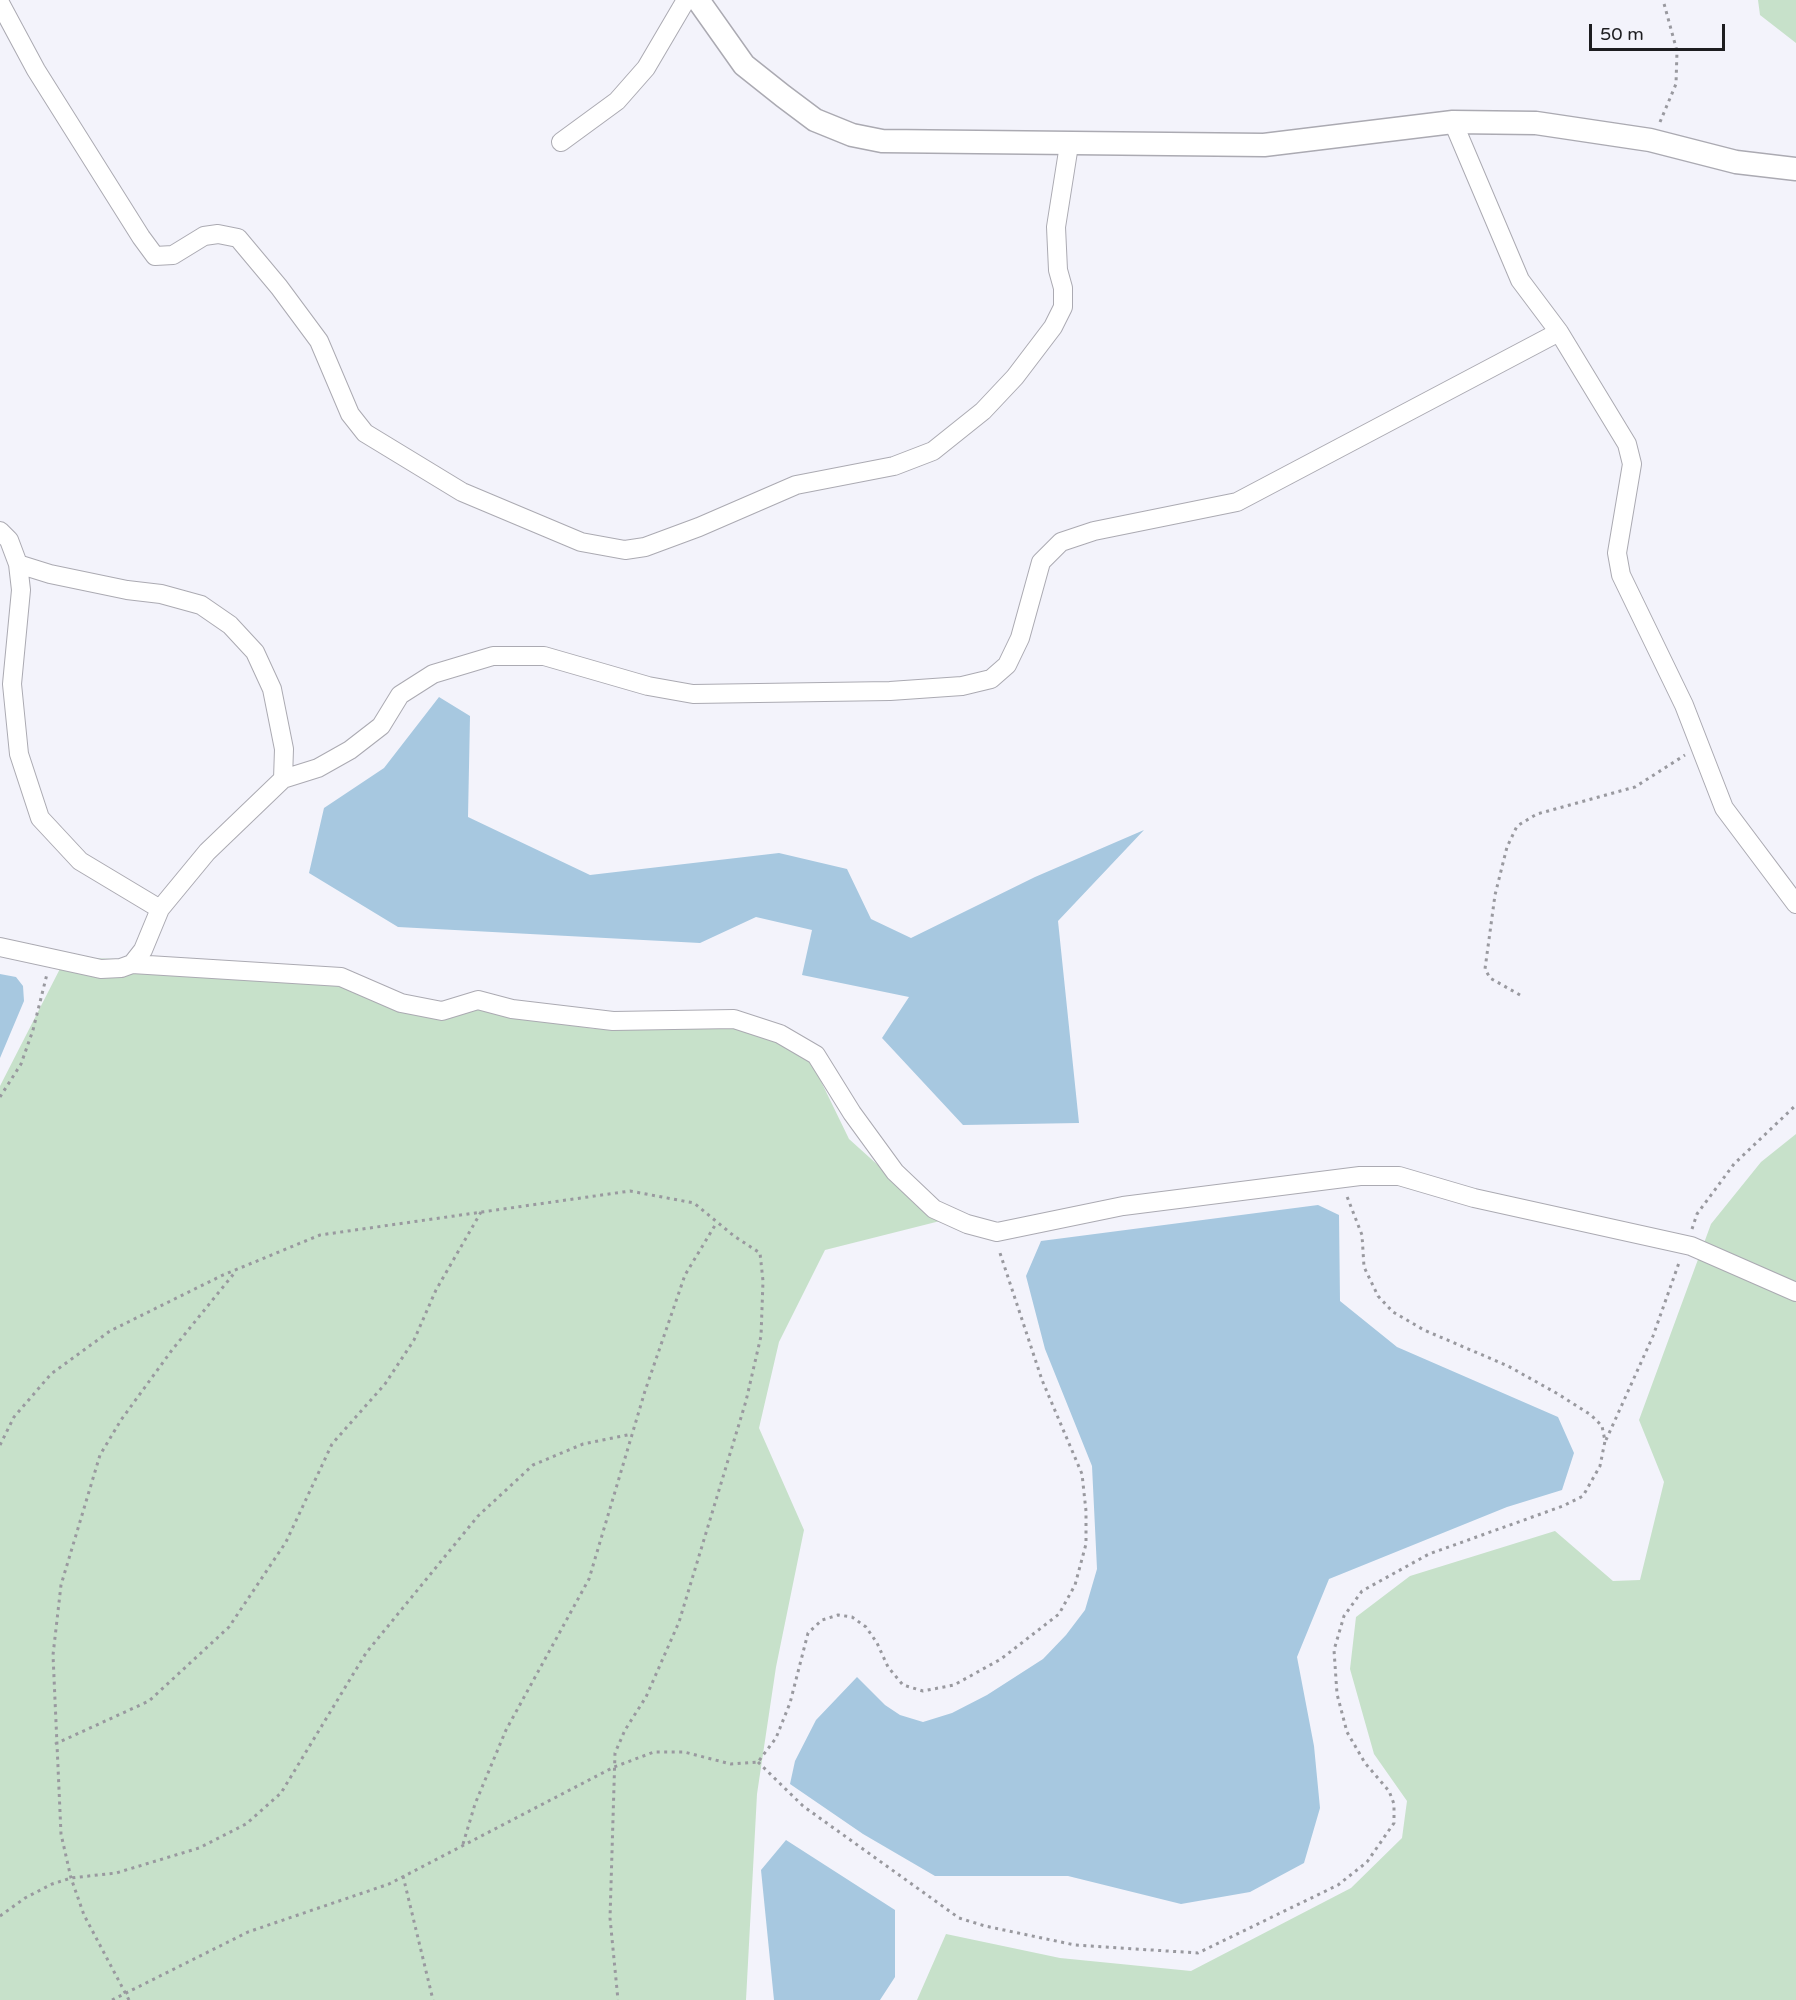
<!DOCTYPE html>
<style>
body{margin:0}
#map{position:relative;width:1796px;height:2000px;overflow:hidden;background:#f3f3fb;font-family:"Varela Round",sans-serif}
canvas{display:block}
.scale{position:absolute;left:1589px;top:24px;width:136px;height:27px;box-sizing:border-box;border:3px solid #1d1d20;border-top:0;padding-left:8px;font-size:18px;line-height:21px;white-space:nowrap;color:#1d1d20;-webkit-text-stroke:4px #f3f3fb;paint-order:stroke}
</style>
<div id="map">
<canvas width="1796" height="2000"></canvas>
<div class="scale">50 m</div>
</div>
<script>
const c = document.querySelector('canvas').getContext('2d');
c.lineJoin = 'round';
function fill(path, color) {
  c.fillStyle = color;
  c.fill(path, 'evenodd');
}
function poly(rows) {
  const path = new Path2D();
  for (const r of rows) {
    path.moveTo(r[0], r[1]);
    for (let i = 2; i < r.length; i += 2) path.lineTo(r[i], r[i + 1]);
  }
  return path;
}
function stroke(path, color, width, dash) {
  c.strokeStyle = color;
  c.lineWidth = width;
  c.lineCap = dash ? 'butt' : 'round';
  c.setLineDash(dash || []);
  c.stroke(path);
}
fill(poly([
 [1758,0,1796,0,1796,43,1760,15],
 [66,957,193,962,595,1029,707,1026,799,1036,849,1139,940,1221,825,1250,779,1342,759,1428,804,1530,776,1667,757,1794,746,2000,0,2000,0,1086],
 [1796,1134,1796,2000,917,2000,946,1934,1060,1958,1191,1971,1351,1888,1402,1838,1407,1801,1374,1754,1350,1669,1356,1617,1410,1576,1555,1531,1613,1581,1640,1580,1664,1482,1639,1420,1711,1224,1761,1162]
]), '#c7e1ca');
fill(poly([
 [439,697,470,716,468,817,590,875,779,853,847,869,871,919,911,938,1035,877,1144,830,1058,921,1079,1123,963,1125,882,1038,909,997,802,975,812,930,756,917,700,943,398,927,309,873,324,808,384,768],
 [0,974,16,977,23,986,24,1001,0,1058],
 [1318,1205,1339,1215,1340,1301,1397,1347,1558,1417,1574,1453,1562,1490,1507,1507,1329,1579,1297,1657,1314,1746,1320,1808,1304,1863,1250,1892,1181,1904,1068,1876,935,1876,863,1834,790,1784,795,1761,816,1720,857,1677,885,1705,900,1715,923,1722,952,1713,987,1695,1043,1659,1066,1635,1085,1610,1097,1569,1092,1466,1045,1349,1026,1276,1041,1241],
 [786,1840,895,1910,895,1977,880,2000,774,2000,761,1870]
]), '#a7c8e0');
const minor = poly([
 [0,3,36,70,141,237,155,256,173,255,204,236,218,234,238,238,279,287,319,341,350,414,365,433,462,492,581,542,625,550,645,547,699,527,796,485,894,466,933,451,983,411,1015,377,1053,327,1063,307,1063,288,1058,270,1056,227,1069,145],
 [1453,122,1520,280,1559,332,1627,444,1632,464,1617,553,1621,575,1684,705,1724,808,1796,904],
 [561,142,617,101,646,68,686,0],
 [0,531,9,540,18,564,21,590,12,684,19,754,40,818,80,861,160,909],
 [18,564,50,574,127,590,161,594,201,605,230,625,255,652,272,689,284,749,283,779],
 [0,947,101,969,121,968,132,964,143,950,160,909,207,852,283,779,318,768,350,750,381,726,400,695,433,674,493,656,544,656,648,686,693,694,890,691,962,686,991,679,1007,665,1020,638,1041,562,1061,542,1094,531,1237,502,1559,332],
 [132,964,341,977,401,1003,442,1011,478,1000,512,1009,613,1021,734,1019,780,1034,816,1055,852,1113,895,1172,934,1209,967,1224,997,1232,1123,1206,1360,1176,1399,1176,1474,1198,1691,1246,1796,1292]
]);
const tertiary = poly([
 [698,0,744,65,783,96,815,120,852,135,882,141,1264,145,1453,122,1536,123,1650,140,1736,162,1796,169]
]);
stroke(minor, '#abaab2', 20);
stroke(tertiary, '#abaab2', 25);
stroke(poly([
 [1660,122,1676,84,1677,51,1663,0],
 [1520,995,1490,978,1485,969,1495,895,1507,847,1517,826,1537,814,1635,787,1685,755],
 [0,1097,21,1064,33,1030,47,974],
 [1692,1229,1697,1214,1734,1164,1796,1105],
 [1606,1440,1653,1336,1680,1260],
 [0,1445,14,1417,51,1374,110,1331,223,1275,320,1235,630,1191,694,1203,734,1236,760,1253,763,1281,761,1336,746,1401,679,1622,646,1697,625,1730,615,1753,610,1918,618,2000],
 [55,1744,149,1701,229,1627,286,1542,332,1444,385,1384,414,1340,436,1290,481,1212],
 [758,1762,803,1806,959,1918,985,1926,1075,1945,1198,1953,1338,1885,1367,1862,1394,1823,1394,1804,1389,1791,1365,1763,1347,1732,1337,1694,1334,1650,1344,1616,1362,1591,1429,1554,1563,1506,1583,1496,1600,1466,1605,1441,1602,1426,1591,1415,1558,1394,1508,1366,1424,1330,1393,1312,1378,1296,1364,1267,1362,1235,1346,1194],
 [463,1844,475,1804,506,1730,589,1579,645,1391,685,1275,717,1222],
 [403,1876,433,2000],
 [0,1916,25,1898,52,1884,71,1878,116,1873,199,1848,246,1824,281,1793,366,1653,478,1516,533,1465,583,1444,632,1434],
 [112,2000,248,1932,389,1884,614,1767,654,1752,684,1752,731,1764,758,1762,776,1738,790,1703,808,1633,822,1620,838,1615,852,1617,866,1627,877,1643,888,1667,903,1685,923,1691,954,1685,1001,1659,1059,1614,1075,1585,1086,1544,1086,1511,1082,1474,1042,1380,999,1250],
 [129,2000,84,1915,71,1878,61,1834,53,1655,61,1585,100,1455,121,1420,172,1350,236,1271]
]), '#99999f', 3, [3, 4.5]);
stroke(minor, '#fff', 18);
stroke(tertiary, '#fff', 22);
</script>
